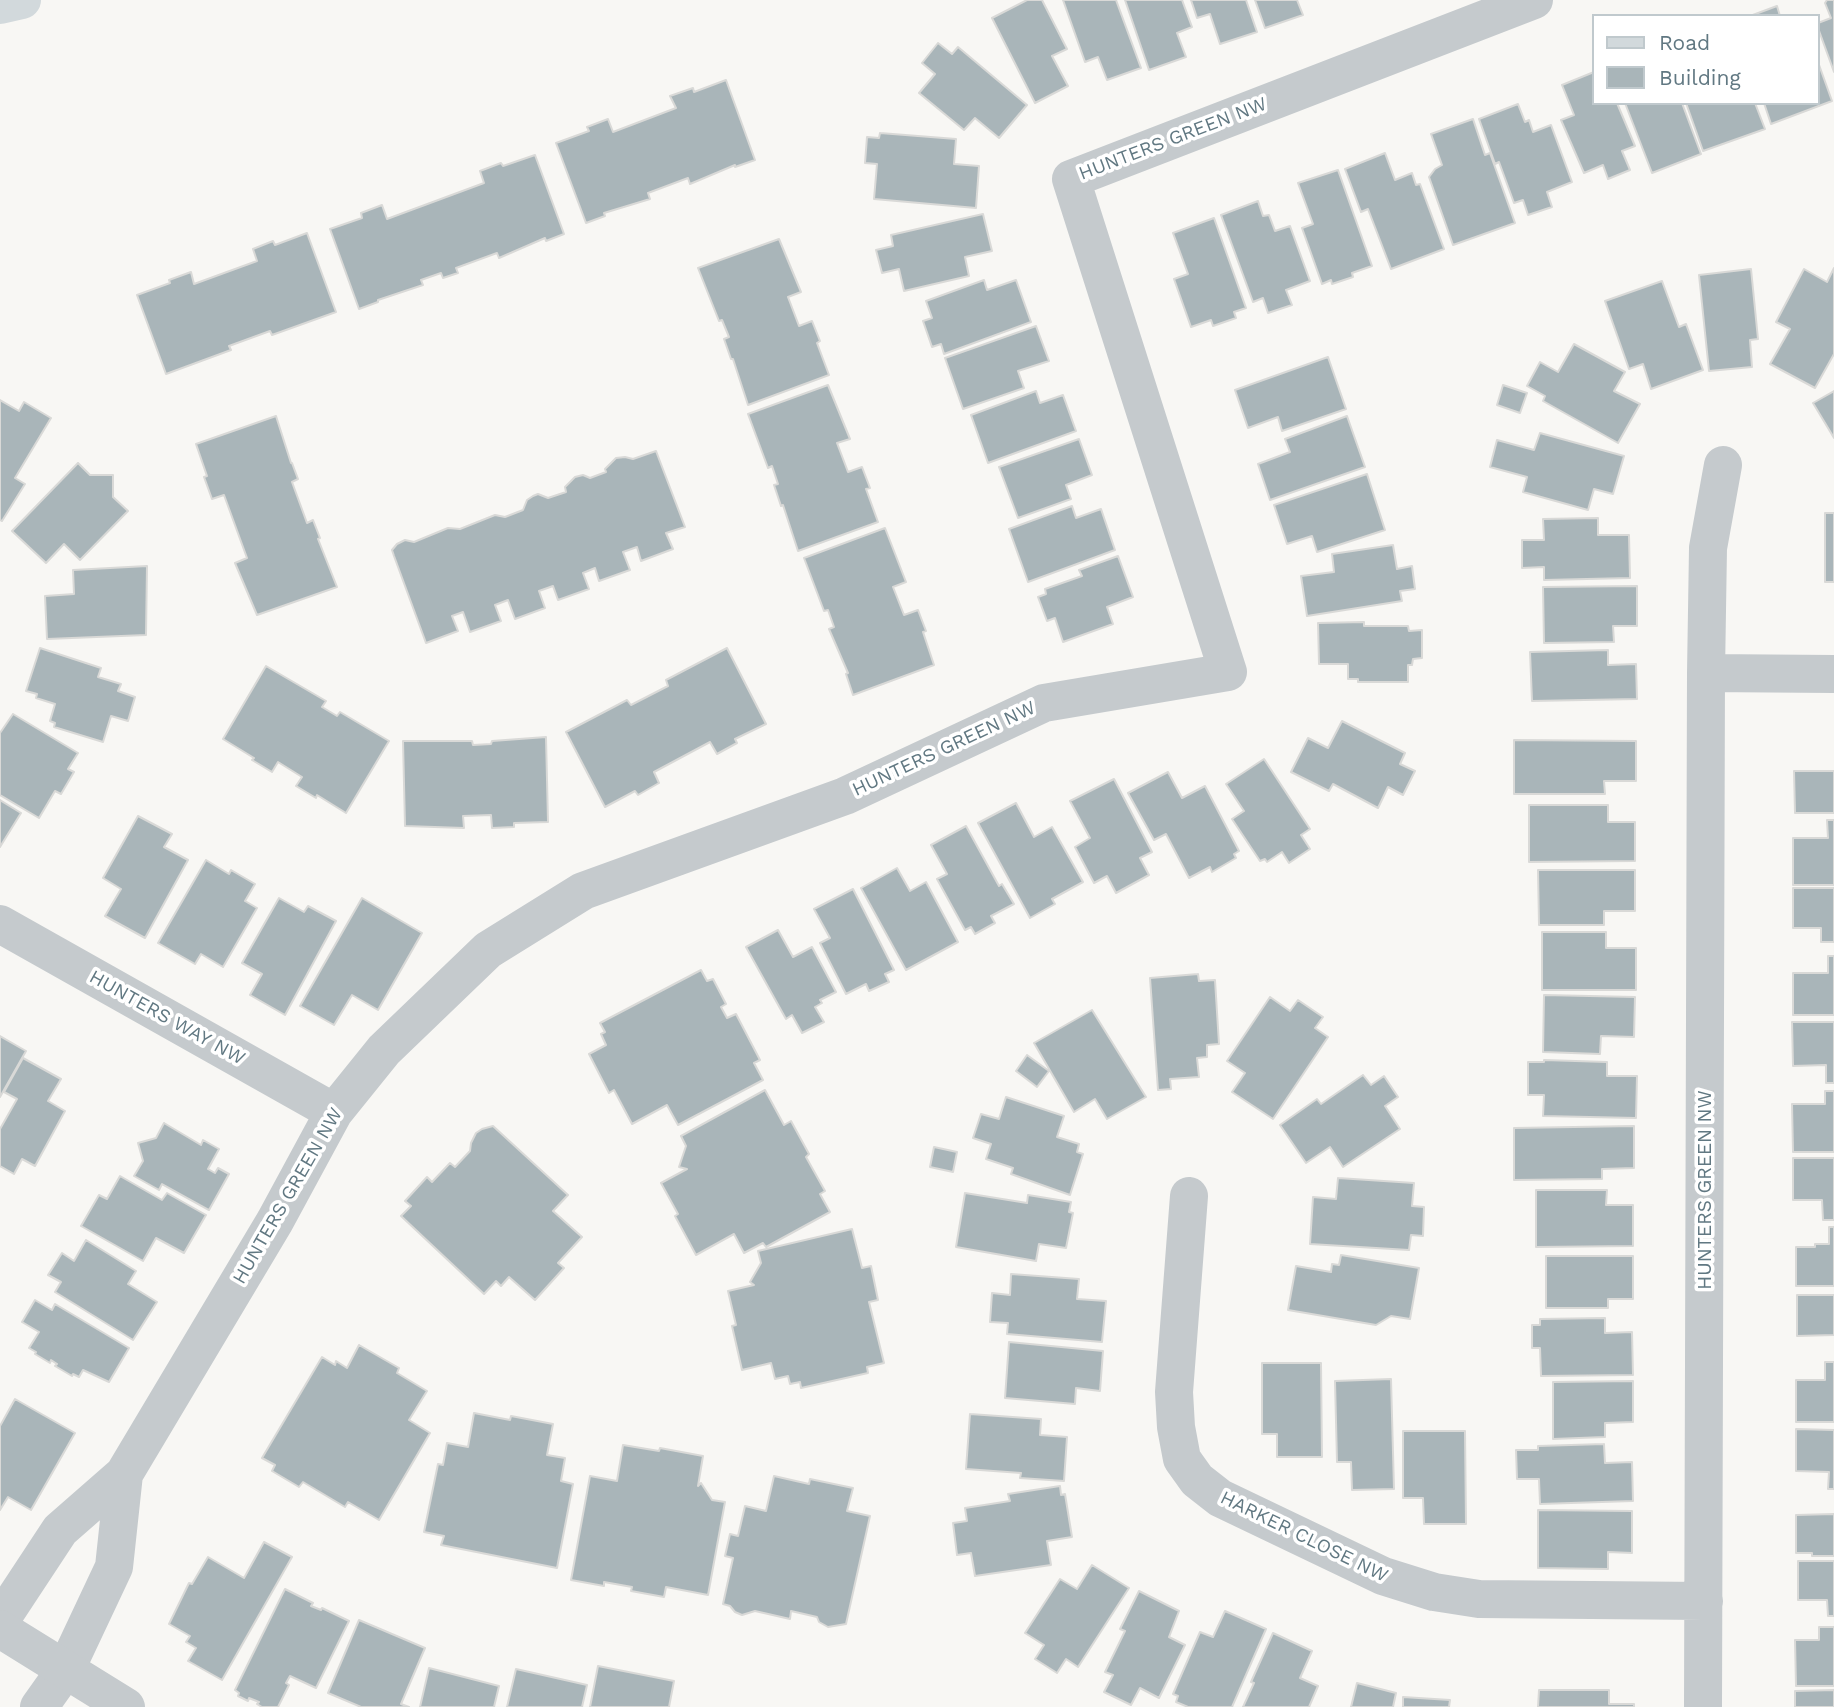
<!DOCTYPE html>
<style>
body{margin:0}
#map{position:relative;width:1834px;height:1707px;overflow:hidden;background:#f8f7f4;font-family:"Work Sans",sans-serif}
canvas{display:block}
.legend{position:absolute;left:1592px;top:14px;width:228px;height:91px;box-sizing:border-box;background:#fff;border:2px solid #c0c9cd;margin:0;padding:9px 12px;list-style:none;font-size:21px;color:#617882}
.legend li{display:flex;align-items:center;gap:14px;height:35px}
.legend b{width:35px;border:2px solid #c0c9cd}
</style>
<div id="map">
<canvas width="1834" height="1707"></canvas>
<ul class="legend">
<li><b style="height:9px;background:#d2d9dc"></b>Road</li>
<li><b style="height:19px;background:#a9b5b9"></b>Building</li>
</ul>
</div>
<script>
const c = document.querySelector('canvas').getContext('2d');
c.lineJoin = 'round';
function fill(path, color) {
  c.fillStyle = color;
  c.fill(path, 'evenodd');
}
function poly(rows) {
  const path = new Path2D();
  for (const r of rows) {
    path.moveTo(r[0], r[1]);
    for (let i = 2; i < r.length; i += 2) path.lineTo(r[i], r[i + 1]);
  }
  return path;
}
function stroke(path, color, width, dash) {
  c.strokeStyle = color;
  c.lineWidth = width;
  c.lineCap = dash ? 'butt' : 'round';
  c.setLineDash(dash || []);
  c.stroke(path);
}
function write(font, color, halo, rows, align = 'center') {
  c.font = font + ' "Work Sans",sans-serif';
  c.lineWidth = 7;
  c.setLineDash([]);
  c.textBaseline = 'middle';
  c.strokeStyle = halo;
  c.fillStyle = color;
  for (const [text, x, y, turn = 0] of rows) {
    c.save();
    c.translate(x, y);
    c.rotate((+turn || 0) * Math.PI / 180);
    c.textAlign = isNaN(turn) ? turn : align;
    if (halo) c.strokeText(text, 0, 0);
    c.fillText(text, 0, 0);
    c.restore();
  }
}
const building = poly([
 [1027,0,1042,0,1067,49,1052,56,1068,86,1035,103,992,18,1027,0],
 [1063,0,1116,0,1141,68,1107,80,1098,57,1085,62,1063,0],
 [1125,0,1182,0,1192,27,1177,33,1186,57,1149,70,1125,0],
 [1191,0,1246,0,1257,32,1220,44,1210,14,1197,18,1191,0],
 [1255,0,1297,0,1303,15,1265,28,1255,0],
 [1827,0,1834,0,1834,72,1818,28,1818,23,1831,18,1825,3,1827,0],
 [1777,6,1780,16,1750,16,1777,6],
 [938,43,952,54,958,47,1027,105,999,138,975,118,964,130,919,93,935,74,922,63,938,43],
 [1818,62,1832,101,1771,124,1764,103,1818,103,1818,62],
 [1594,72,1594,103,1617,103,1635,146,1622,151,1630,170,1608,179,1603,165,1584,173,1561,120,1574,115,1562,85,1594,72],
 [726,80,755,160,735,167,735,165,690,184,688,178,648,193,650,199,604,213,605,216,586,223,556,143,589,131,587,127,608,119,613,132,676,108,670,96,693,88,694,92,726,80],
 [1625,103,1682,103,1701,154,1652,173,1625,103],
 [1686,103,1755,103,1765,129,1703,151,1686,103],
 [1518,104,1525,122,1529,120,1533,132,1551,125,1572,182,1547,192,1552,207,1528,215,1523,200,1514,203,1499,162,1495,164,1479,119,1518,104],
 [1473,119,1485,155,1490,153,1515,223,1453,245,1429,177,1435,169,1442,165,1431,134,1473,119],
 [880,133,956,139,954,164,979,166,976,208,874,199,877,164,865,163,867,137,879,138,880,133],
 [1385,153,1395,180,1412,173,1416,185,1420,184,1444,249,1391,269,1368,209,1361,212,1345,169,1385,153],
 [535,155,564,234,546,241,545,238,499,258,497,253,456,268,458,273,443,278,441,273,421,280,423,285,378,300,378,302,359,309,330,229,362,218,361,213,382,205,387,219,484,183,480,171,501,163,503,166,535,155],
 [1338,170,1372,266,1352,273,1353,277,1332,284,1331,280,1322,284,1302,228,1313,224,1298,183,1338,170],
 [1258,201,1263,216,1269,215,1275,231,1290,226,1310,281,1286,290,1292,305,1268,313,1263,298,1253,302,1221,215,1258,201],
 [983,214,992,251,965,257,969,276,904,291,899,269,882,273,876,250,893,246,891,235,983,214],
 [1214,218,1246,308,1234,312,1236,318,1213,326,1211,320,1191,327,1174,279,1188,274,1173,233,1214,218],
 [307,233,336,312,272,335,270,331,229,346,231,350,166,374,137,295,170,283,169,280,191,272,194,284,257,261,253,249,273,241,275,245,307,233],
 [779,239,801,292,788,297,799,326,812,321,820,341,817,343,829,375,748,405,733,359,731,359,724,339,729,337,722,320,719,321,698,268,779,239],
 [1834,268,1834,354,1815,388,1770,364,1790,329,1776,322,1804,269,1827,282,1834,268],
 [1751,269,1758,339,1750,340,1752,367,1709,371,1699,275,1751,269],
 [984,280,987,290,1016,280,1031,322,944,354,941,344,932,347,923,321,932,318,926,301,984,280],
 [1662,281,1679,327,1686,324,1703,370,1651,389,1643,364,1629,369,1605,301,1662,281],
 [1036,326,1049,361,1018,371,1024,388,963,409,945,358,1036,326],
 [1574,344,1625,372,1614,391,1640,404,1618,443,1543,401,1545,396,1527,386,1540,362,1558,372,1574,344],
 [1328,357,1346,409,1282,431,1278,417,1248,428,1235,390,1328,357],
 [828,385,850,439,837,443,848,472,862,467,870,488,866,489,878,522,798,551,783,505,781,506,774,485,778,484,772,466,768,468,748,414,828,385],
 [1503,385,1527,393,1520,413,1497,405,1503,385],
 [1036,391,1040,403,1063,395,1076,431,988,463,971,415,1036,391],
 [1834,391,1834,438,1813,403,1834,391],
 [0,400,19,411,24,402,51,418,15,478,25,484,2,521,0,520,0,400],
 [276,416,291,463,292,463,298,479,292,482,307,523,313,520,320,538,318,539,337,587,257,615,235,563,247,558,224,495,212,499,204,477,207,476,196,444,276,416],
 [1347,416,1365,467,1270,500,1258,464,1290,452,1285,439,1347,416],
 [1540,433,1624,456,1613,494,1594,489,1588,510,1523,492,1527,477,1490,467,1497,440,1534,450,1540,433],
 [1079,439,1092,475,1066,485,1071,499,1018,518,999,467,1079,439],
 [656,451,685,527,666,533,673,549,641,561,637,547,623,552,630,570,599,581,595,568,583,573,589,589,558,600,553,586,539,591,545,608,515,619,508,600,495,605,501,621,470,632,463,612,452,616,458,631,426,643,394,556,392,550,397,544,405,540,414,542,448,528,460,529,495,515,505,517,523,510,527,500,533,496,538,494,548,498,566,492,565,487,575,477,583,475,590,478,606,472,605,469,616,458,625,457,633,459,656,451],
 [78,463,90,475,113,475,113,497,128,511,80,560,64,544,46,563,12,531,78,463],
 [1367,474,1385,530,1317,552,1312,536,1287,544,1274,505,1367,474],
 [1072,506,1076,518,1101,509,1115,550,1028,582,1009,529,1072,506],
 [1825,513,1834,513,1834,582,1825,582,1825,513],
 [1598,518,1598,535,1629,535,1630,578,1544,580,1544,567,1522,568,1522,540,1544,540,1543,519,1598,518],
 [885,528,906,582,893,587,904,615,918,610,926,631,923,632,934,665,853,695,846,674,848,673,829,629,834,627,828,610,824,611,804,558,885,528],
 [1393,545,1397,569,1412,566,1415,589,1400,591,1402,601,1307,616,1301,576,1334,572,1332,554,1393,545],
 [1118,556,1133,597,1107,607,1113,624,1063,642,1055,618,1047,621,1038,597,1046,594,1045,589,1082,576,1079,570,1118,556],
 [147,566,146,635,47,639,45,596,74,594,73,570,147,566],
 [1637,586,1637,626,1613,626,1614,642,1544,643,1543,587,1637,586],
 [1364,622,1364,626,1408,626,1409,631,1422,630,1422,658,1413,659,1412,665,1408,665,1408,682,1358,682,1358,679,1348,679,1348,664,1319,664,1318,623,1364,622],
 [40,648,101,668,98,677,121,684,118,691,135,697,128,721,111,716,103,742,54,727,55,723,50,721,55,704,36,698,37,694,26,691,40,648],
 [727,648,766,724,735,739,737,743,717,754,710,742,654,772,659,783,638,795,635,791,605,807,566,732,627,700,631,705,668,686,666,680,727,648],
 [1608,650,1608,665,1636,664,1637,699,1532,701,1530,652,1608,650],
 [266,666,326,701,322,707,337,716,340,712,389,741,346,813,317,795,316,798,296,786,302,777,278,762,272,772,252,760,254,758,223,739,266,666],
 [13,714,78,753,68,769,74,772,61,794,55,791,39,818,0,795,0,733,13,714],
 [1342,721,1405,753,1400,764,1415,771,1403,795,1388,787,1378,808,1333,784,1329,791,1291,772,1308,738,1328,748,1342,721],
 [546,737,548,822,514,823,514,827,492,828,491,815,463,816,464,828,405,826,403,741,472,741,473,745,491,744,492,741,546,737],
 [1514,740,1636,741,1636,781,1604,781,1605,794,1514,794,1514,740],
 [1264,759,1310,829,1301,835,1310,849,1289,863,1282,852,1267,862,1265,859,1260,861,1232,819,1244,811,1226,784,1264,759],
 [1794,771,1834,771,1834,813,1795,813,1794,771],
 [1168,772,1182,798,1205,786,1239,851,1234,854,1236,858,1212,872,1210,867,1189,878,1166,834,1154,840,1128,793,1168,772],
 [1114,779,1152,852,1140,858,1149,875,1116,893,1107,876,1094,883,1075,847,1090,838,1070,801,1114,779],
 [0,800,21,813,0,847,0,800],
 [1016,803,1034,837,1052,827,1083,882,1052,899,1055,904,1030,918,978,823,1016,803],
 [1529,805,1608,805,1608,822,1635,822,1635,861,1529,862,1529,805],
 [138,816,172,834,164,847,188,860,145,938,105,916,121,889,103,878,138,816],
 [1827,820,1834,820,1834,885,1793,885,1793,838,1828,838,1827,820],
 [966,826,999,886,1002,884,1014,904,991,916,995,923,975,934,971,927,965,930,937,879,947,874,931,845,966,826],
 [206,860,229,874,231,870,255,884,245,901,257,908,223,967,201,954,195,964,158,943,206,860],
 [897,868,910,891,926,882,958,942,906,970,861,888,897,868],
 [1538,870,1635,870,1635,911,1604,911,1604,925,1539,925,1538,870],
 [1793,888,1834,888,1834,942,1821,942,1821,928,1793,928,1793,888],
 [853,889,894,970,885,974,889,982,869,991,866,984,846,994,820,943,830,938,814,909,853,889],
 [279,898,304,912,308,906,336,921,285,1015,250,995,262,974,242,963,279,898],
 [362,898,422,933,378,1010,352,995,334,1025,300,1006,362,898],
 [778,930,793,957,812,947,836,992,820,1000,822,1003,815,1007,824,1022,802,1033,792,1015,786,1019,746,947,778,930],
 [1542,932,1606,932,1606,948,1636,948,1636,990,1542,990,1542,932],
 [1828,956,1834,956,1834,1015,1793,1015,1793,973,1828,973,1828,956],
 [701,970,707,981,713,979,726,1004,721,1007,727,1018,736,1014,760,1060,754,1063,763,1080,678,1125,667,1105,632,1124,614,1090,609,1093,589,1054,606,1045,601,1034,605,1032,600,1023,701,970],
 [1198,974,1199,981,1215,980,1219,1044,1207,1045,1207,1057,1197,1058,1199,1077,1170,1079,1171,1089,1158,1090,1150,978,1198,974],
 [1544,995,1635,997,1634,1037,1601,1036,1600,1054,1543,1052,1544,995],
 [1270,997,1290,1011,1298,1000,1323,1017,1315,1028,1328,1037,1273,1119,1232,1092,1245,1073,1227,1061,1270,997],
 [1092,1010,1146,1097,1107,1119,1095,1099,1074,1112,1034,1043,1092,1010],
 [1792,1022,1834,1022,1834,1083,1826,1083,1826,1065,1793,1066,1792,1022],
 [0,1036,26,1051,0,1097,0,1036],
 [1027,1055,1049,1071,1037,1087,1016,1071,1027,1055],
 [23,1058,61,1079,48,1101,65,1111,35,1166,22,1159,14,1174,0,1166,0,1129,17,1099,4,1092,23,1058],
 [1544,1060,1607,1062,1607,1076,1637,1076,1636,1118,1543,1116,1544,1095,1528,1095,1528,1062,1544,1062,1544,1060],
 [1363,1075,1371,1085,1384,1076,1398,1097,1385,1106,1400,1129,1343,1167,1330,1147,1306,1163,1280,1125,1317,1099,1321,1104,1363,1075],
 [765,1090,784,1125,791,1121,809,1154,806,1157,825,1191,820,1194,830,1212,766,1247,763,1243,744,1253,734,1234,696,1255,675,1216,678,1214,661,1183,687,1169,679,1167,686,1146,681,1136,765,1090],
 [1825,1091,1834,1091,1834,1152,1793,1152,1792,1104,1825,1104,1825,1091],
 [1006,1097,1064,1116,1057,1137,1079,1144,1077,1152,1083,1154,1070,1195,1011,1174,1013,1168,986,1159,991,1144,973,1138,981,1114,999,1119,1006,1097],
 [164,1123,201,1145,203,1140,219,1149,208,1169,215,1173,218,1168,229,1174,209,1210,162,1184,159,1190,134,1176,143,1161,138,1143,156,1138,164,1123],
 [493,1126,568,1195,553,1211,582,1237,558,1263,564,1268,535,1300,509,1277,501,1286,496,1281,484,1294,401,1216,411,1206,405,1201,427,1177,432,1182,450,1163,455,1167,470,1151,471,1143,476,1133,482,1129,493,1126],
 [1634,1126,1634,1168,1602,1169,1602,1179,1514,1180,1514,1128,1634,1126],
 [934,1147,957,1152,953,1172,930,1167,934,1147],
 [1793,1158,1834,1158,1834,1220,1823,1220,1822,1200,1793,1200,1793,1158],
 [120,1176,162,1200,167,1193,206,1215,184,1253,156,1238,143,1261,81,1226,99,1195,107,1199,120,1176],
 [1338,1178,1414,1183,1412,1206,1424,1207,1423,1236,1411,1235,1409,1250,1310,1244,1313,1197,1336,1199,1338,1178],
 [1536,1190,1607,1190,1606,1205,1633,1205,1633,1246,1536,1247,1536,1190],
 [965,1193,1027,1203,1028,1195,1071,1202,1069,1212,1073,1213,1066,1248,1039,1244,1036,1261,956,1247,965,1193],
 [1829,1227,1834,1227,1834,1286,1796,1286,1796,1247,1815,1247,1815,1244,1829,1244,1829,1227],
 [852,1229,862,1268,871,1266,878,1300,869,1302,884,1363,867,1367,868,1373,801,1388,800,1382,790,1384,788,1376,775,1379,771,1363,742,1370,732,1326,736,1325,728,1291,754,1285,750,1282,761,1263,758,1251,852,1229],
 [86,1240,136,1271,128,1284,157,1302,133,1340,55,1292,61,1282,48,1275,62,1253,74,1261,86,1240],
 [1341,1255,1419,1268,1410,1319,1391,1316,1376,1325,1288,1310,1296,1266,1331,1272,1332,1264,1339,1265,1341,1255],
 [1546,1256,1633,1256,1633,1299,1608,1299,1608,1308,1546,1308,1546,1256],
 [1011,1274,1079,1279,1077,1299,1106,1301,1102,1342,1007,1334,1008,1323,990,1322,992,1293,1010,1295,1011,1274],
 [1797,1295,1834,1295,1834,1335,1797,1336,1797,1295],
 [35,1300,52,1310,55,1304,129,1348,109,1382,83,1370,79,1377,73,1374,72,1376,55,1366,57,1364,51,1360,50,1363,35,1354,36,1352,29,1348,39,1332,22,1322,35,1300],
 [1605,1318,1605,1333,1632,1332,1633,1375,1541,1376,1540,1348,1532,1348,1532,1325,1540,1325,1540,1319,1605,1318],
 [1009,1342,1103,1351,1100,1391,1076,1388,1075,1404,1005,1398,1009,1342],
 [359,1345,399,1368,397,1373,427,1391,409,1420,430,1433,379,1520,348,1502,345,1507,303,1482,299,1487,272,1471,275,1465,262,1458,322,1357,335,1365,336,1361,347,1368,359,1345],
 [1825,1362,1834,1362,1834,1422,1796,1422,1796,1380,1825,1380,1825,1362],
 [1262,1363,1321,1363,1322,1457,1277,1457,1277,1434,1262,1434,1262,1363],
 [1391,1379,1394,1489,1352,1490,1351,1462,1337,1462,1335,1381,1391,1379],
 [1633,1381,1633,1422,1605,1423,1605,1437,1553,1439,1553,1382,1633,1381],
 [15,1399,75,1433,31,1510,8,1497,0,1510,0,1426,15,1399],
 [474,1413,510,1420,511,1416,553,1424,547,1455,565,1458,561,1481,573,1484,557,1568,441,1545,444,1536,424,1532,438,1464,443,1465,447,1443,468,1447,474,1413],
 [970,1414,1041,1419,1040,1435,1067,1437,1064,1481,1020,1478,1021,1473,966,1469,970,1414],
 [1796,1429,1834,1430,1834,1489,1828,1489,1829,1472,1796,1471,1796,1429],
 [1403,1431,1465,1431,1466,1524,1424,1524,1423,1498,1403,1498,1403,1431],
 [1604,1444,1605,1463,1632,1462,1633,1501,1540,1504,1539,1479,1517,1479,1516,1450,1538,1450,1538,1446,1604,1444],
 [623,1445,659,1451,660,1448,703,1456,698,1486,701,1483,712,1500,725,1502,708,1595,666,1587,664,1597,631,1591,632,1587,604,1582,604,1586,571,1580,590,1476,617,1481,623,1445],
 [774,1476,809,1484,810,1479,853,1488,847,1511,870,1516,846,1624,828,1627,819,1622,817,1617,791,1611,790,1619,755,1611,742,1615,735,1612,730,1606,723,1604,733,1558,725,1556,730,1534,738,1536,745,1506,766,1511,774,1476],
 [1060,1486,1061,1495,1065,1494,1072,1537,1047,1541,1051,1565,975,1576,971,1553,957,1555,953,1523,967,1521,965,1508,1010,1501,1008,1494,1060,1486],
 [1538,1510,1632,1511,1632,1553,1608,1552,1608,1569,1538,1568,1538,1510],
 [1834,1514,1834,1556,1812,1556,1812,1553,1796,1553,1796,1515,1834,1514],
 [264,1542,292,1557,222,1680,188,1661,196,1648,186,1642,190,1636,169,1624,189,1583,192,1584,208,1557,244,1578,264,1542],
 [1798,1561,1834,1561,1834,1616,1828,1616,1827,1600,1798,1600,1798,1561],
 [1092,1565,1129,1588,1078,1667,1066,1659,1057,1673,1035,1659,1044,1645,1025,1633,1060,1579,1077,1589,1092,1565],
 [285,1589,313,1603,311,1606,321,1610,322,1608,349,1621,316,1688,290,1676,286,1683,289,1685,278,1707,262,1707,257,1704,259,1702,249,1698,248,1701,238,1696,239,1693,235,1690,285,1589],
 [1139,1591,1179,1611,1169,1637,1185,1645,1159,1698,1140,1688,1131,1705,1104,1692,1113,1675,1105,1672,1125,1631,1120,1629,1139,1591],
 [1225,1611,1266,1629,1232,1707,1188,1707,1176,1702,1178,1696,1173,1694,1200,1632,1213,1637,1225,1611],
 [359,1620,425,1648,401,1704,409,1707,361,1707,328,1693,359,1620],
 [1819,1627,1834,1627,1834,1686,1796,1686,1795,1640,1819,1640,1819,1627],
 [1273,1633,1312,1651,1300,1678,1318,1686,1309,1707,1243,1707,1254,1683,1251,1682,1273,1633],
 [598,1666,674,1681,669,1707,590,1707,598,1666],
 [429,1668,499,1686,494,1707,420,1707,429,1668],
 [516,1669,587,1685,582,1707,507,1707,516,1669],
 [1357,1683,1396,1693,1393,1707,1351,1707,1357,1683],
 [1539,1690,1609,1690,1609,1704,1634,1704,1634,1707,1538,1707,1539,1690],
 [1834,1690,1834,1707,1795,1707,1795,1691,1834,1690],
 [1403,1697,1450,1700,1449,1707,1403,1707,1403,1697]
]);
fill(building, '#a9b5b9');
stroke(building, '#d9d9d7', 2);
stroke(poly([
 [1706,673,1708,548,1723,465],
 [0,924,334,1112],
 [1189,1196,1174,1392,1176,1427,1182,1459,1197,1480,1220,1498,1383,1576,1434,1592,1479,1599,1704,1601],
 [0,1621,60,1530,124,1474,275,1221,334,1112,384,1050,488,950,583,891,845,796,1044,703,1228,672,1071,179,1534,0],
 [39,1707,66,1669,114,1567,124,1474],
 [1703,1707,1706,673,1834,674]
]), '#c5cacd', 38);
stroke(poly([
 [0,1629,126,1707]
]), '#c5cacd', 38);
stroke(poly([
 [0,5,22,0]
]), '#d2d9dc', 38);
write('19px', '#617882', '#fff', [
 ["HUNTERS GREEN NW",1173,139,-21],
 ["HUNTERS GREEN NW",944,749,-25],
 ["HUNTERS WAY NW",167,1018,29],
 ["HUNTERS GREEN NW",1705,1190,-90],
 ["HUNTERS GREEN NW",288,1196,-60],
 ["HARKER CLOSE NW",1304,1537,26]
]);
</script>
